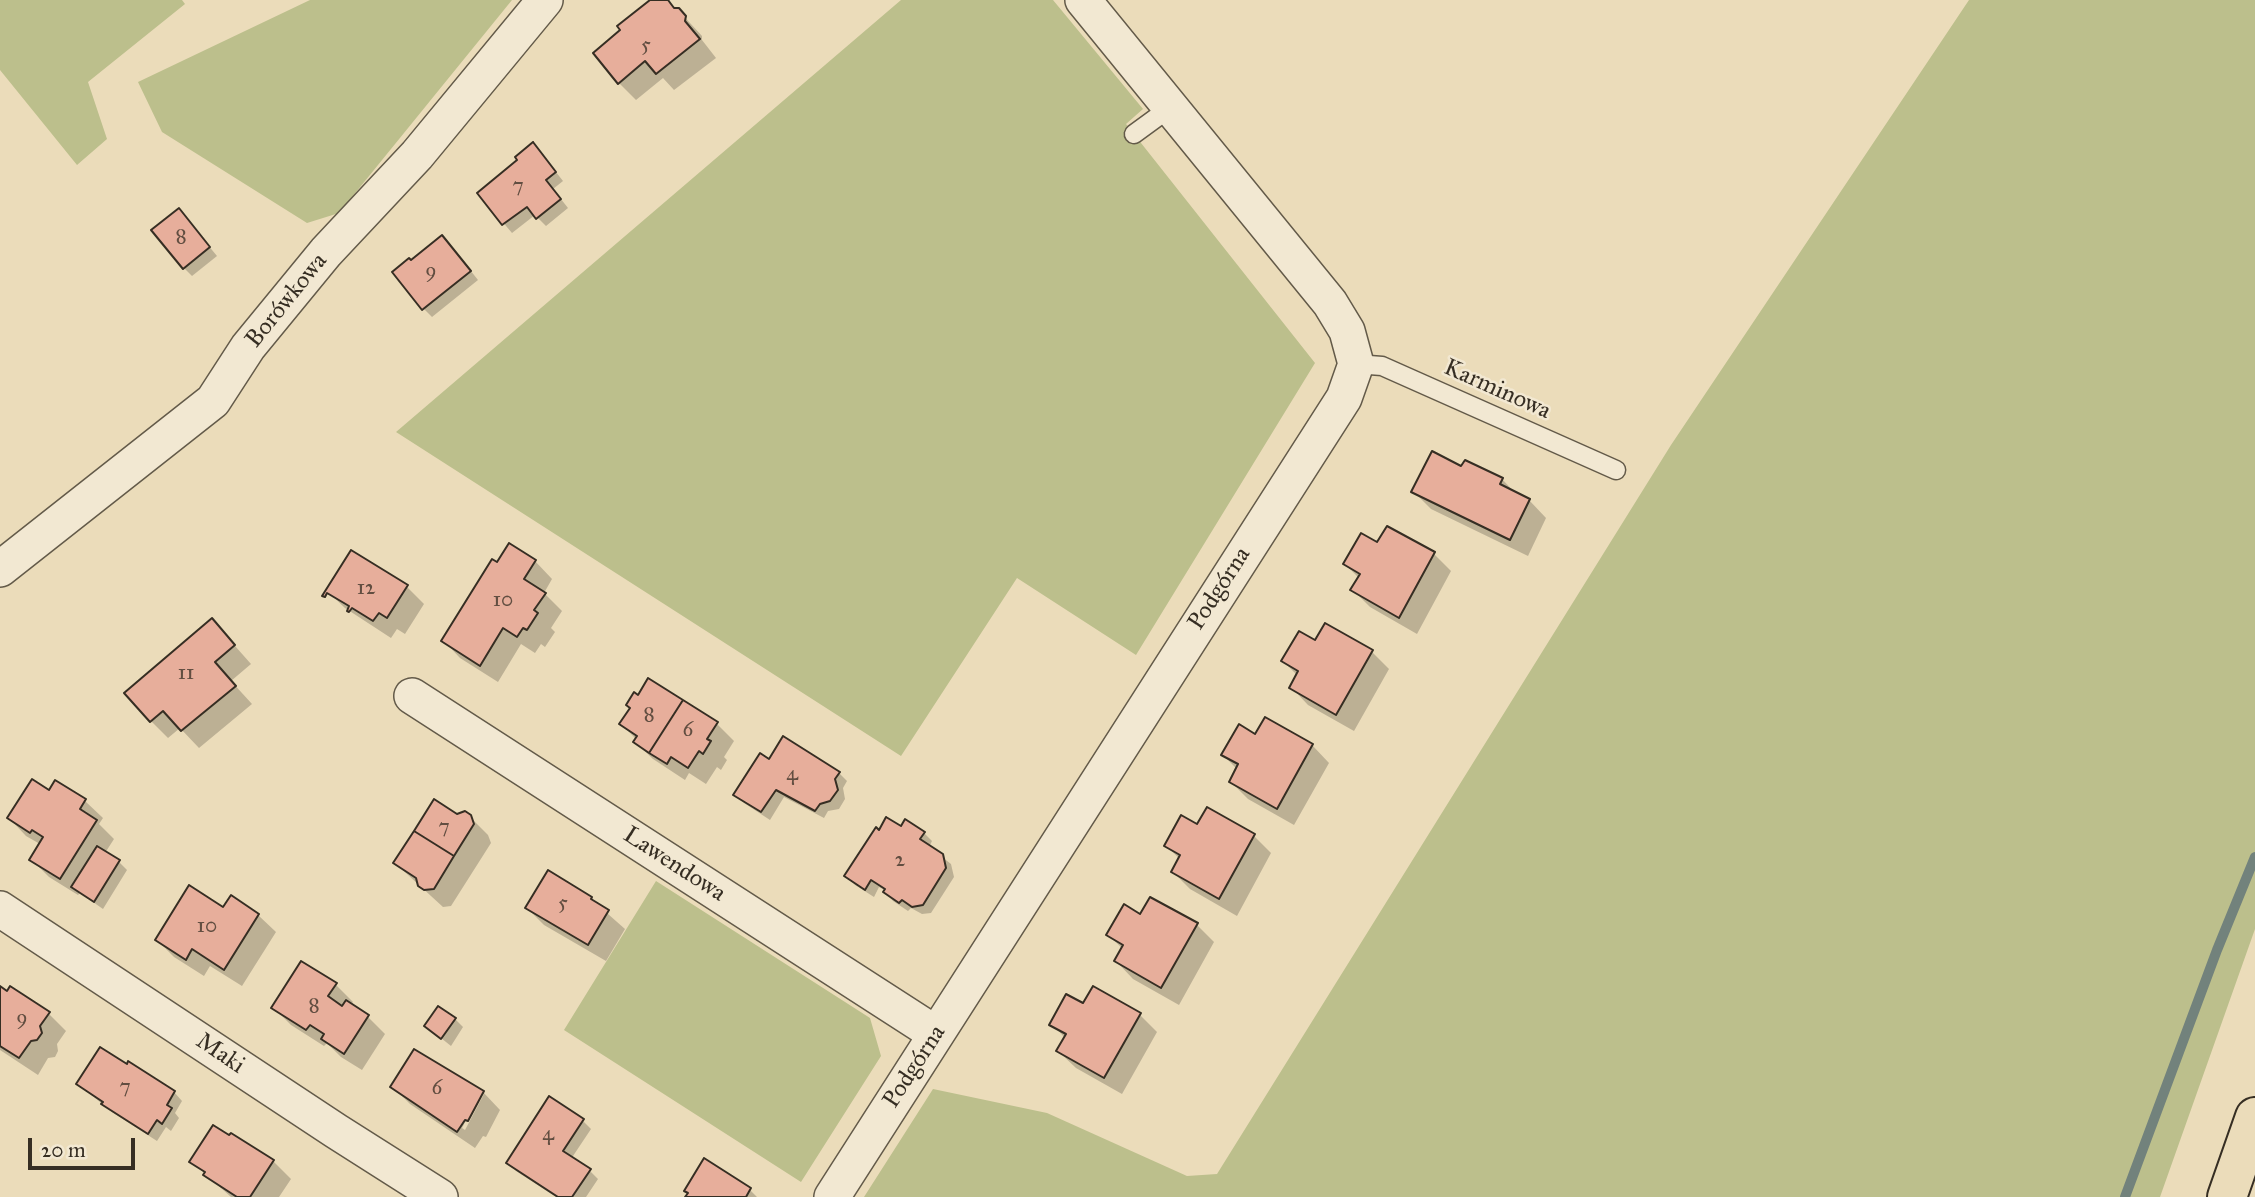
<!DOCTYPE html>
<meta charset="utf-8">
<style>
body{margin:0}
#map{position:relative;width:2255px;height:1197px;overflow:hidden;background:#ebdcba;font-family:"IM FELL Great Primer",serif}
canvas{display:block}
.scale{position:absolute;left:28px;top:1138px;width:107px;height:32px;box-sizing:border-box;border:4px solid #362e23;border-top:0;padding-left:9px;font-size:21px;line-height:24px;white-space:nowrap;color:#362e23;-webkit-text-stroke:5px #f2e8d2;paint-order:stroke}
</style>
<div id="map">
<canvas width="2255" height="1197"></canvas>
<div class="scale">20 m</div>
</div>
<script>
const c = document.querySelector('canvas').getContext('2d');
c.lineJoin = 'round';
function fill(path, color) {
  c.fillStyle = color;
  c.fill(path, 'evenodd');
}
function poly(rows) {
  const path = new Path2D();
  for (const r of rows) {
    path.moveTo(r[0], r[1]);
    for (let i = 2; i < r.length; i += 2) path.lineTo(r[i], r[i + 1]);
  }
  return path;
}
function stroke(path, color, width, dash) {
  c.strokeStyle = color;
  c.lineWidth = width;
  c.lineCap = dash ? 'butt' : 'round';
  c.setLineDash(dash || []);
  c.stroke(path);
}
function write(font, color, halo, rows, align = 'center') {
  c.font = font + ' "IM FELL Great Primer",serif';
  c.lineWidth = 5;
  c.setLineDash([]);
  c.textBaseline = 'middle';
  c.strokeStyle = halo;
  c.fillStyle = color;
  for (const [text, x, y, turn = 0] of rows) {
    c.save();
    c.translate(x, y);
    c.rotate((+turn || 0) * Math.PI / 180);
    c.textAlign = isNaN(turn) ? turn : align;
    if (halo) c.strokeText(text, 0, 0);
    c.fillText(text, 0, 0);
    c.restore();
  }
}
fill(poly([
 [0,0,182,0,185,4,88,82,107,139,77,165,0,70],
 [310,0,512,0,339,213,307,223,162,132,138,82],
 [901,0,1053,0,1143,109,1126,124,1315,363,1136,655,1017,578,901,756,396,432],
 [1969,0,2255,0,2255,929,2160,1197,864,1197,933,1089,1047,1113,1187,1176,1217,1174,1671,445],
 [656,881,870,1018,881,1056,801,1182,564,1030]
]), '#bcbf8c');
fill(poly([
 [653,0,667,0,678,10,702,36,702,40,716,58,674,90,663,78,636,100,619,83],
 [541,153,563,181,553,189,568,208,546,226,535,215,512,233,479,194,520,160],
 [179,210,217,256,192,276,184,268],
 [451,246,478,280,432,317,424,309,411,263],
 [1462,468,1502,479,1517,495,1529,500,1546,518,1528,556,1431,509,1414,492],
 [1378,545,1434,554,1451,571,1417,634,1370,607,1353,590,1359,578,1345,564],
 [535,561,552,579,544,593,562,611,551,628,555,632,545,647,541,644,535,653,521,644,498,682,460,658,443,640],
 [406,586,424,604,405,634,397,629,391,638,345,608,327,591],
 [212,620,251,664,231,681,252,704,199,748,180,728,168,738,151,721],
 [1316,642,1372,652,1389,669,1354,731,1308,705,1291,687,1297,675,1283,661],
 [639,698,717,724,734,741,724,757,727,760,721,770,717,767,706,784,689,773,685,780,653,759,635,742,637,740,621,724],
 [1256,736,1312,745,1329,763,1294,825,1248,799,1231,782,1237,769,1223,755],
 [769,762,839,773,847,781,843,788,845,799,839,809,828,811,824,818,784,797,770,820,744,803,736,795],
 [56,782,85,801,103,818,99,824,114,839,105,853,119,862,127,870,103,909,80,893,78,895,49,877,31,859,40,844,26,836,9,818,49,792],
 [457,816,470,817,488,835,491,843,451,906,443,907,395,863],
 [1198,827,1254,836,1271,853,1237,916,1190,889,1173,872,1180,859,1166,846],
 [901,829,924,833,932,841,929,847,951,864,954,877,931,913,922,914,911,908,908,911,893,901,885,892,886,891,879,887,874,897,855,885,847,876,880,832],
 [591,899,625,929,606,961,544,925,527,908],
 [1151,899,1197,925,1214,942,1179,1005,1133,979,1116,961,1123,949,1108,935,1141,916],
 [224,910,258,915,276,932,242,986,210,966,204,976,174,957,157,940],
 [336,985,353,1002,351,1005,368,1017,385,1034,362,1070,341,1057,327,1043,324,1046,291,1025,274,1008],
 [0,988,48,1013,66,1031,57,1044,58,1051,55,1057,48,1058,38,1075,0,1050],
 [1084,1006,1140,1015,1157,1032,1122,1094,1076,1068,1058,1051,1065,1038,1052,1024],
 [455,1019,463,1027,451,1046,426,1026],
 [78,1084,174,1092,182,1101,175,1113,179,1118,171,1131,166,1127,157,1141,112,1112],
 [392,1086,483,1092,500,1110,486,1137,483,1136,475,1148,410,1104],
 [480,1094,484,1094,465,1130,462,1128],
 [583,1121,591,1129,571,1159,589,1170,598,1179,586,1197,556,1197,516,1171,508,1162],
 [273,1161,291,1179,279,1197,231,1197,192,1162],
 [705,1161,750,1190,757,1197,687,1197]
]), '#0003');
stroke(poly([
 [2125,1197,2217,950,2255,857]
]), '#72827c', 10);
const building = poly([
 [650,0,668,0,674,8,679,8,686,16,685,21,700,39,656,74,645,61,618,84,593,53,620,30,617,26,650,0],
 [533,142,556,172,546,180,561,199,536,219,527,207,502,225,477,193,517,160,515,157,533,142],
 [179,208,210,247,183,269,151,230,179,208],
 [442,235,471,271,422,310,392,272,409,258,411,260,442,235],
 [1432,451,1461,466,1465,460,1503,478,1500,484,1530,499,1510,540,1411,492,1432,451],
 [1387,526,1435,552,1399,618,1350,590,1360,574,1343,564,1361,533,1377,542,1387,526],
 [509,543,536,560,524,579,546,593,534,610,538,613,527,630,523,628,517,637,503,628,480,666,441,641,492,559,497,562,509,543],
 [351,550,408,585,387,618,379,613,373,621,352,608,349,612,347,611,349,606,327,593,325,597,322,596,351,550],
 [212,618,235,645,215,662,236,686,181,731,163,711,150,722,124,693,212,618],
 [1325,623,1373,650,1336,715,1289,688,1298,671,1281,661,1299,631,1315,640,1325,623],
 [648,678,683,700,649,753,633,742,637,736,619,724,630,708,626,705,634,692,638,695,648,678],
 [683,700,718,722,707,739,711,741,703,754,699,751,688,768,671,757,667,764,649,753,683,700],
 [1265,717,1313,744,1277,809,1229,782,1238,764,1221,755,1239,724,1255,734,1265,717],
 [783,736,840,772,835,779,838,790,830,801,820,804,815,811,776,790,761,812,733,795,760,753,769,759,783,736],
 [32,779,49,790,55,780,86,799,80,809,97,820,60,879,29,860,43,837,32,830,30,833,7,818,32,779],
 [434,799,457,814,465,811,471,815,474,824,454,856,414,831,434,799],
 [1207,807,1255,834,1219,899,1171,872,1180,855,1164,846,1181,815,1197,824,1207,807],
 [886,817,901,826,905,819,925,832,920,839,943,854,946,868,923,905,912,907,902,900,899,903,883,892,885,889,871,880,865,890,844,876,876,827,879,830,886,817],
 [414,831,454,856,434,889,424,890,418,886,416,878,393,863,414,831],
 [97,846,120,860,94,902,71,887,97,846],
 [548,870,592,897,591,899,609,910,588,945,525,908,548,870],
 [189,885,223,907,231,895,259,914,224,970,192,949,186,960,155,940,189,885],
 [1150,897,1198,923,1161,988,1114,961,1123,945,1106,935,1124,904,1140,914,1150,897],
 [301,961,337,983,328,996,342,1006,346,1000,369,1015,344,1054,321,1039,324,1034,310,1025,306,1030,271,1008,301,961],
 [0,986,7,991,10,986,50,1012,40,1026,42,1033,37,1040,31,1041,19,1058,0,1046,0,986],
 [1093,986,1141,1013,1104,1078,1056,1051,1066,1034,1049,1025,1066,994,1083,1003,1093,986],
 [438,1006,456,1018,441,1039,424,1026,438,1006],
 [100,1047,127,1064,128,1061,175,1091,167,1105,172,1108,162,1124,157,1120,148,1134,101,1104,103,1102,76,1084,100,1047],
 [414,1049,484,1091,468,1121,465,1120,457,1132,390,1087,414,1049],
 [549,1096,584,1119,563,1151,591,1169,572,1197,558,1197,506,1163,549,1096],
 [213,1125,229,1135,231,1133,274,1160,250,1197,237,1197,203,1175,205,1172,189,1162,213,1125],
 [704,1158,751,1188,746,1197,685,1197,688,1193,684,1191,704,1158]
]);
fill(building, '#e7ae9b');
stroke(building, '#362e23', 2);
const lane = poly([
 [1134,134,1171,107],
 [1356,364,1382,366,1616,470]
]);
const street = poly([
 [0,569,213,401,248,347,326,252,417,155,545,0],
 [412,696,936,1034],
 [0,909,336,1131,440,1197],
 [832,1197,1344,398,1356,364,1347,331,1330,303,1083,0]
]);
const highway = poly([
 [2227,1197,2255,1117]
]);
stroke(lane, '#635a49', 21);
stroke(street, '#635a49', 38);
stroke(highway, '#362e23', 42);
stroke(lane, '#f2e8d2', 18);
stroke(street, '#f2e8d2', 35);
stroke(highway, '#ebdcba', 38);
write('21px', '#624e41', null, [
 ["5",646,46],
 ["7",518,187],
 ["8",181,238],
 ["9",431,272],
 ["12",366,589],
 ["10",503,601],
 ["11",186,674],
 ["8",649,716],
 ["6",688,731],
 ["4",792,775],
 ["7",444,828],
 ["2",900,861],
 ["5",563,904],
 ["10",207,927],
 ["8",314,1007],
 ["9",22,1019],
 ["7",125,1088],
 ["6",437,1089],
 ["4",548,1135]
]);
write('24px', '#362e23', '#f2e8d2', [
 ["Borówkowa",287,301,-51],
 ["Karminowa",1497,390,24],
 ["Podgórna",1220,589,-57],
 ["Lawendowa",674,865,33],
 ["Maki",220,1054,34],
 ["Podgórna",915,1067,-57]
]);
</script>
